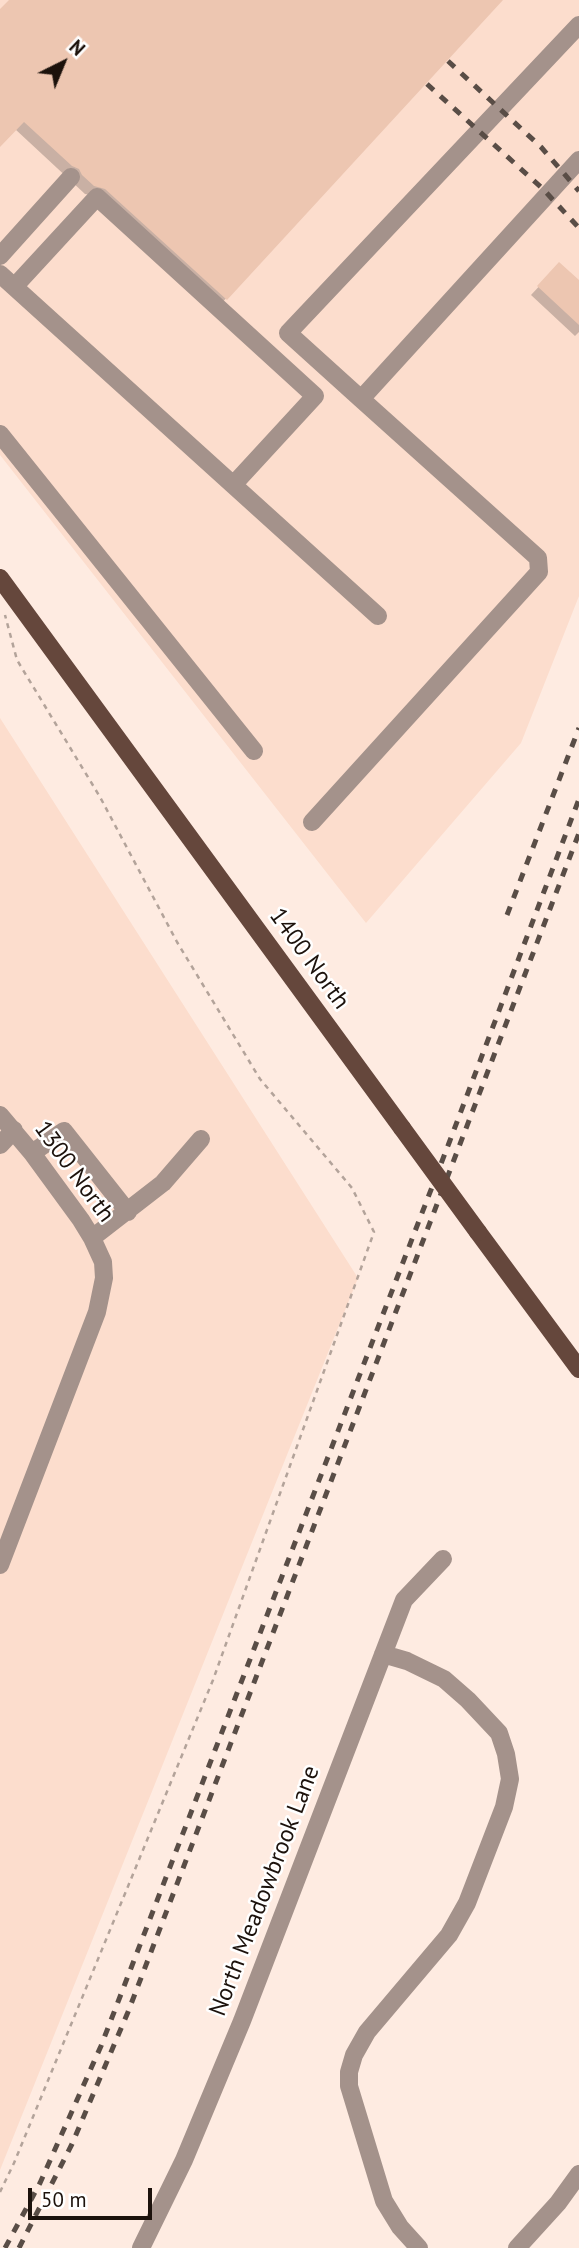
<!DOCTYPE html>
<style>
body{margin:0}
#map{position:relative;width:579px;height:2248px;overflow:hidden;background:#feebe1;font-family:"PT Sans",sans-serif}
canvas{display:block}
.north{position:absolute;left:28px;top:28px;width:70px;height:70px;-webkit-text-stroke:5px #fff;paint-order:stroke;rotate:43deg;font-size:19px;font-weight:700;line-height:28px;text-align:center;color:#1c120c}
.north::after{content:'';display:block;margin:auto;width:24px;height:32px;background:#1c120c;clip-path:polygon(50% 0,100% 100%,50% 72%,0 100%)}
.scale{position:absolute;left:28px;top:2188px;width:124px;height:32px;box-sizing:border-box;border:4px solid #1c120c;border-top:0;padding-left:9px;font-size:21px;line-height:24px;white-space:nowrap;color:#1c120c;-webkit-text-stroke:5px #fff;paint-order:stroke}
</style>
<div id="map">
<canvas width="579" height="2248"></canvas>
<div class="north">N</div>
<div class="scale">50 m</div>
</div>
<script>
const c = document.querySelector('canvas').getContext('2d');
c.lineJoin = 'round';
function fill(path, color) {
  c.fillStyle = color;
  c.fill(path, 'evenodd');
}
function poly(rows) {
  const path = new Path2D();
  for (const r of rows) {
    path.moveTo(r[0], r[1]);
    for (let i = 2; i < r.length; i += 2) path.lineTo(r[i], r[i + 1]);
  }
  return path;
}
function stroke(path, color, width, dash) {
  c.strokeStyle = color;
  c.lineWidth = width;
  c.lineCap = dash ? 'butt' : 'round';
  c.setLineDash(dash || []);
  c.stroke(path);
}
function write(font, color, halo, rows, align = 'center') {
  c.font = font + ' "PT Sans",sans-serif';
  c.lineWidth = 5;
  c.setLineDash([]);
  c.textBaseline = 'middle';
  c.strokeStyle = halo;
  c.fillStyle = color;
  for (const [text, x, y, turn = 0] of rows) {
    c.save();
    c.translate(x, y);
    c.rotate((+turn || 0) * Math.PI / 180);
    c.textAlign = isNaN(turn) ? turn : align;
    if (halo) c.strokeText(text, 0, 0);
    c.fillText(text, 0, 0);
    c.restore();
  }
}
fill(poly([
 [0,0,579,0,579,596,521,743,366,923,0,455],
 [0,718,358,1278,0,2170]
]), '#fcddcd');
fill(poly([
 [10,0,501,0,218,307,96,196,85,194,15,129,0,145,0,11],
 [559,265,579,283,579,332,575,336,531,295]
]), '#0003');
fill(poly([
 [9,0,503,0,227,300,105,189,94,186,82,175,79,169,72,166,24,122,0,147,0,9],
 [559,262,579,280,579,325,537,286]
]), '#edc6b1');
stroke(poly([
 [0,2192,14,2163,213,1680,374,1232,352,1188,260,1079,177,942,100,797,17,660,5,615]
]), '#b3a39a', 2.5, [5, 5]);
stroke(poly([
 [0,256,71,177],
 [0,274,378,616],
 [15,286,97,197,315,396,234,484],
 [361,399,288,333,579,25],
 [0,434,254,751],
 [312,822,539,572,538,558,361,399,579,160],
 [0,1115,32,1153,81,1220,92,1238,103,1262,104,1278,97,1312,0,1565],
 [0,1145,14,1130],
 [32,1153,64,1131,128,1212],
 [92,1238,163,1183,201,1139],
 [383,1654,407,1661,444,1679,468,1700,499,1733,506,1754,510,1779,504,1807,467,1903,449,1935,367,2032,354,2055,349,2072,349,2086,384,2201,400,2227,419,2248],
 [141,2248,184,2160,242,2021,404,1600,443,1559],
 [517,2248,558,2203,579,2174]
]), '#a4928b', 18);
stroke(poly([
 [0,578,402,1128],
 [478,1232,579,1369]
]), '#65473c', 18);
stroke(poly([
 [448,61,541,147,579,191],
 [427,84,543,189,579,228],
 [507,915,579,728],
 [5,2248,40,2183,101,2046,449,1143,579,799],
 [19,2248,72,2144,128,2012,579,833]
]), '#594d46', 5, [9, 9]);
stroke(poly([
 [402,1128,478,1232]
]), '#65473c', 18);
write('24px', '#1c120c', '#fff', [
 ["1400 North",309,959,54],
 ["1300 North",74,1172,54],
 ["North Meadowbrook Lane",265,1891,-69]
]);
</script>
